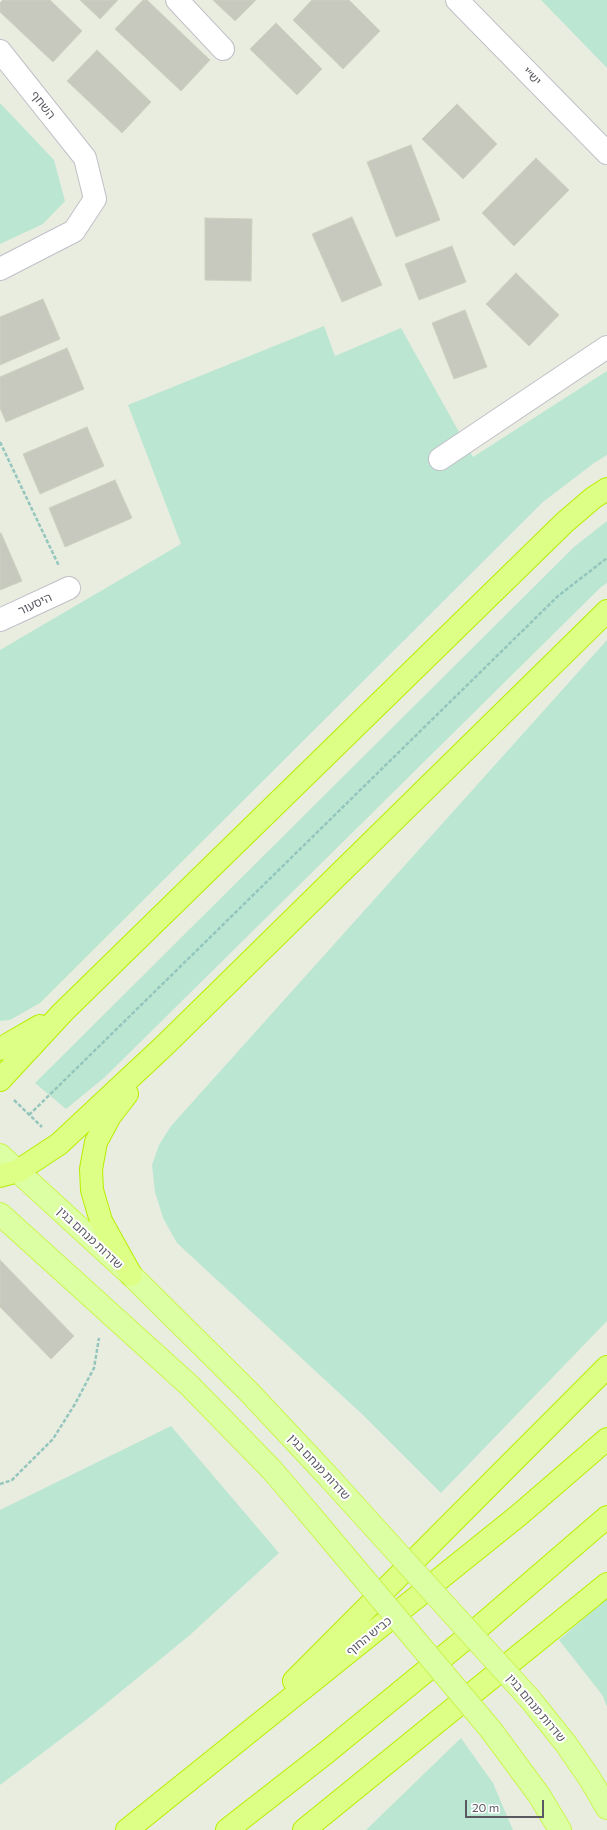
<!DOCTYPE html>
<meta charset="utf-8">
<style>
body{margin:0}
#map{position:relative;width:607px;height:1830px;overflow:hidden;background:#e9ede0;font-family:Commissioner,sans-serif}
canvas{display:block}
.scale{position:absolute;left:465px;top:1800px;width:79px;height:18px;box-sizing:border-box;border:2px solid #5a5962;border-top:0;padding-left:5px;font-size:12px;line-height:14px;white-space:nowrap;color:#5a5962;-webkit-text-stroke:3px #fff;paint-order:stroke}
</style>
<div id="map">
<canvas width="607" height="1830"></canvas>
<div class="scale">20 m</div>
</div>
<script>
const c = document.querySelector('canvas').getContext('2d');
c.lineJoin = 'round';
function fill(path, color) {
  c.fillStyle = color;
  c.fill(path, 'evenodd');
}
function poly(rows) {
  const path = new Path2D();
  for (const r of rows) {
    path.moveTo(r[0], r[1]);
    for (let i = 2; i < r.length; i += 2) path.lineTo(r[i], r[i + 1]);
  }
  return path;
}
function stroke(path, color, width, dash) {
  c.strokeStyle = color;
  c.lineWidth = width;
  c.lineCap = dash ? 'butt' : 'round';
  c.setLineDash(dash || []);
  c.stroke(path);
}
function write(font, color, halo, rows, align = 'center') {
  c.font = font + ' Commissioner,"Noto Sans Hebrew",sans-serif';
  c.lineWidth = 4;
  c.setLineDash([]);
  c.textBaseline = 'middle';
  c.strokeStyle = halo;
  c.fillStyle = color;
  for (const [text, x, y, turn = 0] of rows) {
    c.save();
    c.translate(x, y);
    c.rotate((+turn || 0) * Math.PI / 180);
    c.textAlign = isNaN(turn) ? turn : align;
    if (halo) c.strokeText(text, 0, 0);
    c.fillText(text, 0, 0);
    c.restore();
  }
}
fill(poly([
 [541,0,607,0,607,68],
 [0,103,54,160,65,201,43,224,0,244],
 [324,326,335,356,401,328,473,457,607,371,607,455,594,463,543,502,40,1003,10,1020,0,1021,0,650,181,544,128,405],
 [607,521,607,583,601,587,105,1077,66,1109,35,1083,574,547],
 [607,640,607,1321,441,1493,364,1416,177,1243,163,1218,155,1192,152,1165,159,1145,171,1126],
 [171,1426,279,1553,190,1635,86,1720,0,1785,0,1510],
 [607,1598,607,1707,603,1696,559,1640],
 [461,1738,493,1783,513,1830,366,1830]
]), '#bbe6d2');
const building = poly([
 [3,0,50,0,82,31,53,62,0,12,0,3,3,0],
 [80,0,118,0,100,19,80,0],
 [143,0,147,0,210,60,181,91,115,29,143,0],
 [213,0,256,0,235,21,213,0],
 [312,0,349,0,380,31,343,69,293,20,312,0],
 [276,23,322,69,297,95,250,49,276,23],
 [97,50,151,102,122,133,67,81,97,50],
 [457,104,497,144,463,179,422,139,457,104],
 [411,145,440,220,396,237,367,162,411,145],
 [536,158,569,190,514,246,482,213,536,158],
 [352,217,382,285,342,302,312,234,352,217],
 [205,218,252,219,251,281,205,280,205,218],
 [452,246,466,282,419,300,405,264,452,246],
 [516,273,559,315,529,346,486,304,516,273],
 [43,299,60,339,0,365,0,317,43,299],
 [465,310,487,367,454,379,432,323,465,310],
 [67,348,84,389,6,422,0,408,0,377,67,348],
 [87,427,104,466,40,494,23,454,87,427],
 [115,480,132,518,65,547,49,508,115,480],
 [1,533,22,581,0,590,0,534,1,533],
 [0,1260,74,1336,51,1359,0,1307,0,1260]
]);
fill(building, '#c7c9bf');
stroke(building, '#cdd1be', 1);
const minor = poly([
 [177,0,223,49],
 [457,0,607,153],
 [0,51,85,158,95,199,74,231,0,269],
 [440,459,607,347],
 [0,620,69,588]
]);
const major = poly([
 [0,1155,131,1275,249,1392,325,1473],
 [0,1214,190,1386,272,1470,307,1511],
 [530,1699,566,1744,590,1779,607,1808],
 [491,1730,539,1795,560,1830]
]);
const highway = poly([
 [0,1049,40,1026],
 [0,1080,63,1012,565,522,593,498,607,489],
 [127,1094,110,1116,96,1142,91,1169,92,1190,101,1221,131,1275],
 [0,1176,18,1171,59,1144,165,1045,607,611],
 [294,1681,607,1367],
 [127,1830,519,1515,607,1439],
 [227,1830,327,1752,470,1635,607,1517],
 [304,1830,607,1584]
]);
stroke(minor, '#c1bfc8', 24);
stroke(major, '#cbf550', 24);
stroke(highway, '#b8ed00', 24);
stroke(poly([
 [0,442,59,566],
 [14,1100,42,1127],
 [29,1115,558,596,607,558],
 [0,1484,12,1480,53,1439,75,1404,94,1368,99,1338]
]), '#94c6bd', 2.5, [4, 2]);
stroke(minor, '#fff', 22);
stroke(major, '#ddffa3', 22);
stroke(highway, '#ddff85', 22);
const majorBridge = poly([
 [325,1473,530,1699],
 [307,1511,491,1730]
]);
stroke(majorBridge, '#cbf550', 24, []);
stroke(majorBridge, '#ddffa3', 22);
write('12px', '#5a5962', '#fff', [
 ["יש״י",532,76,45],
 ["השחף",43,105,52],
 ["היסעור",35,604,-25],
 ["שדרות מנחם בגין",90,1238,43],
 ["שדרות מנחם בגין",319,1467,47],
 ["כביש החוף",369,1636,-39],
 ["שדרות מנחם בגין",536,1708,50]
]);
</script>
